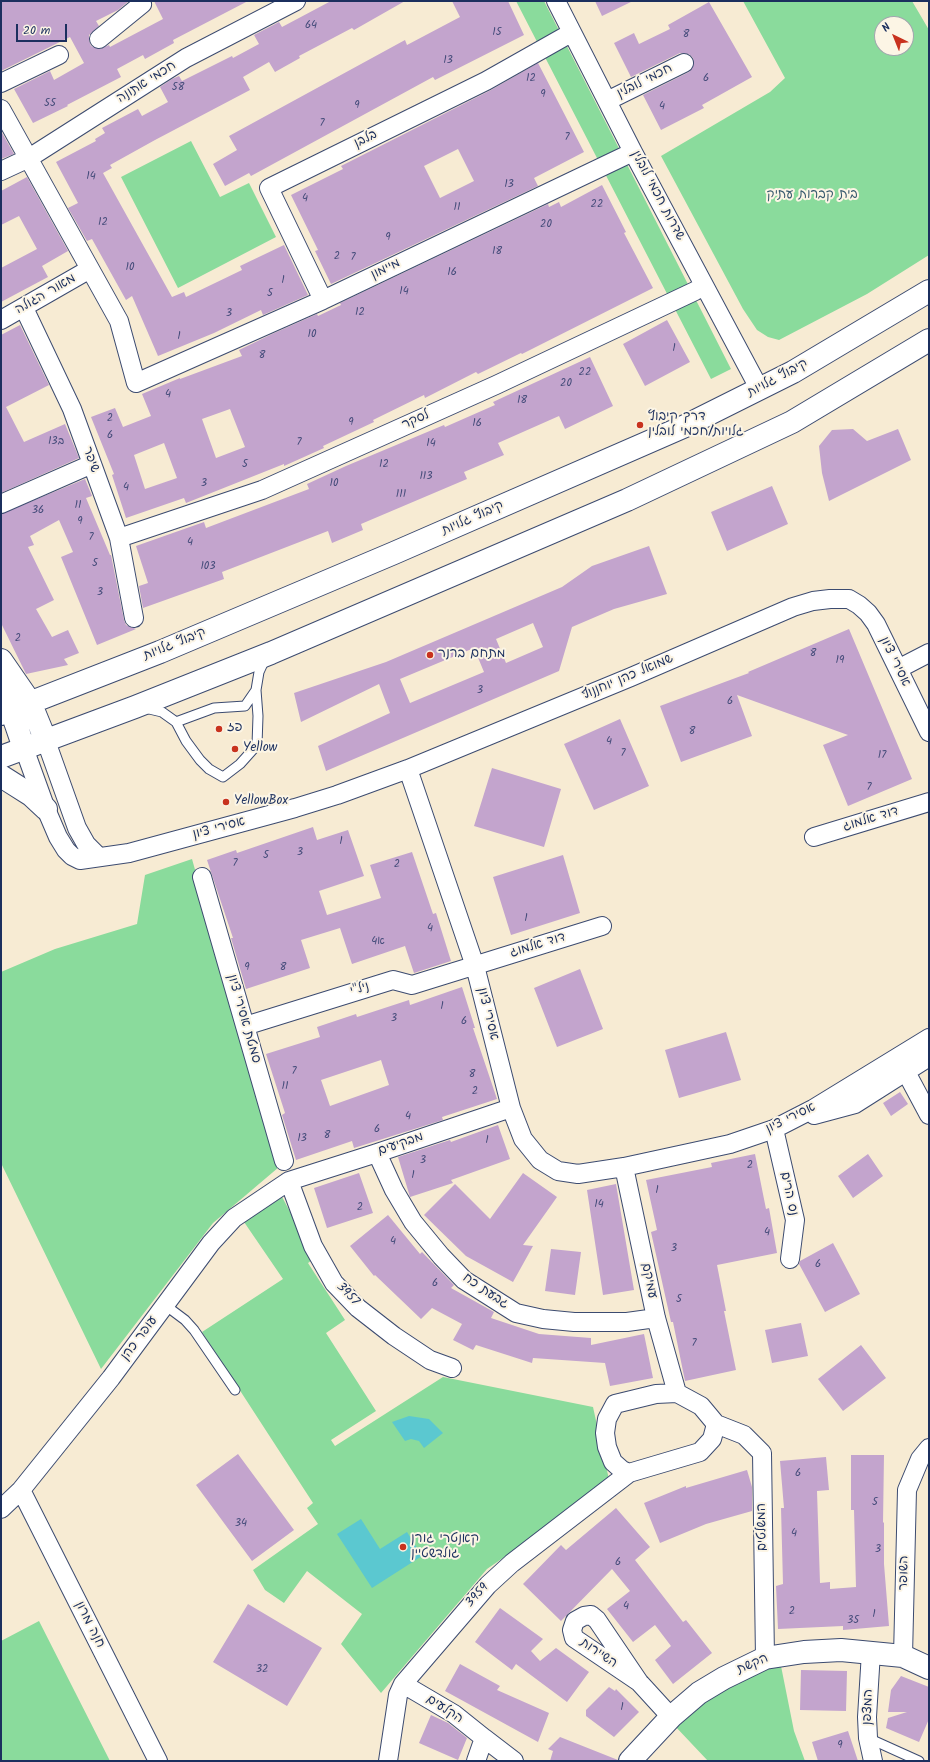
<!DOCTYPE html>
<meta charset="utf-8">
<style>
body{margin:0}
#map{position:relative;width:930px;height:1762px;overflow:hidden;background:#f7ebd3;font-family:Kalam,sans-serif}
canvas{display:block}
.frame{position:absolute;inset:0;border:2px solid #1b2f5e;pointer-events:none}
.north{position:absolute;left:874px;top:16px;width:40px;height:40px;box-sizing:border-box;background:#fcf5e5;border:1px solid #a2a6af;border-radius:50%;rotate:317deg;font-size:11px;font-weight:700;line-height:16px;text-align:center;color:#1b2f5e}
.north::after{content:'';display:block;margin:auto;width:14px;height:18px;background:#c8321e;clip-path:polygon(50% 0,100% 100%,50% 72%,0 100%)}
.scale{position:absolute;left:16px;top:24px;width:51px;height:18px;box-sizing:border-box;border:2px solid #1b2f5e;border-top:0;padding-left:5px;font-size:12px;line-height:14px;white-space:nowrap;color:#1b2f5e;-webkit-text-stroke:3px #fcf5e5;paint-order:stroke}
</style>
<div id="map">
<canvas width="930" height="1762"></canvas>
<div class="frame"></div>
<div class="north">N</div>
<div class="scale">20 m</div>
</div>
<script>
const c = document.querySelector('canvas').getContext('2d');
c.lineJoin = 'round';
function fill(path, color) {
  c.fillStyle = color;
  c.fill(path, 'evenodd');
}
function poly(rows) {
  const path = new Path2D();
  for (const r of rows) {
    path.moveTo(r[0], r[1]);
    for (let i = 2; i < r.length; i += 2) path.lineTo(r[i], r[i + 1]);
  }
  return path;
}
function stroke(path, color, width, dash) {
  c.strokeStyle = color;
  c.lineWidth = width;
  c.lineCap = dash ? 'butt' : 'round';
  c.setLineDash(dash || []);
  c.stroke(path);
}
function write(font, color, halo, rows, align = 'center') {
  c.font = font + ' Kalam,"Playpen Sans Hebrew",sans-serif';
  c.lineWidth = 4;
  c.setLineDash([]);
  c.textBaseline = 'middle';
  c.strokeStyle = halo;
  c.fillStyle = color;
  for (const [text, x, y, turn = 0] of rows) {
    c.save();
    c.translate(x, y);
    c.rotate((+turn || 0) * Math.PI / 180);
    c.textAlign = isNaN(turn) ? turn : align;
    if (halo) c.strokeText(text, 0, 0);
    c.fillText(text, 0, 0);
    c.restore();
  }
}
fill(poly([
 [516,1,544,1,731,369,711,379],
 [743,1,912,1,929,30,929,255,867,294,779,340,768,337,757,330,743,309,661,156,770,92,785,78],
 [882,24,906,24,906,48,882,48],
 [191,141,220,197,249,183,276,237,178,288,121,177],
 [192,859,279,1167,213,1223,101,1369,1,1163,1,972,55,949,137,924,145,875],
 [281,1195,315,1258,308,1263,345,1320,326,1333,376,1411,331,1440,335,1446,443,1377,593,1407,610,1484,487,1569,381,1693,341,1644,362,1614,307,1571,284,1603,265,1590,253,1570,318,1524,307,1508,313,1503,202,1332,283,1279,242,1219],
 [39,1621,110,1761,1,1761,1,1641],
 [781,1666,794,1731,805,1761,708,1761,674,1725,703,1700,760,1671]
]), '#8adb9c');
fill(poly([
 [409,1416,429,1419,443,1433,424,1448,419,1441,411,1439,405,1441,392,1422],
 [361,1519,380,1549,407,1532,422,1556,372,1588,337,1534]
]), '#5bc8d0');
fill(poly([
 [1,1,129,1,118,10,96,21,99,26,89,35,89,40,91,46,100,49,109,45,110,47,163,19,154,1,248,1,173,40,174,43,145,59,143,55,117,69,121,77,67,105,68,106,33,123,14,89,50,71,54,80,84,63,70,37,1,71],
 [331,1,405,1,354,30,352,28,299,56,300,58,275,72,269,62,243,77,250,90,155,140,110,165,112,168,103,173,172,297,184,292,186,297,242,270,240,266,284,245,308,295,263,315,261,310,214,333,158,356,132,296,126,300,92,239,87,241,68,208,78,203,56,162,96,141,95,139,105,133,102,128,138,109,142,116,168,102,160,87,172,79,179,76,182,81,232,56,233,58,259,44,254,35,279,22,282,27],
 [452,1,508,1,524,35,435,80,433,77,251,176,249,173,225,186,213,164,237,150,229,136,405,40,407,45,460,17],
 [595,1,633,1,602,16],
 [709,2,752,77,702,105,704,108,661,130,643,95,689,72,694,64,693,58,689,54,680,53,631,77,614,43,634,33,639,44,670,29,668,25],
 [538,63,584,152,534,178,538,186,331,284,315,251,318,250,291,195,343,169,341,166,491,90],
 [458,149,474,181,440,198,424,166],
 [1,131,14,154,1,159],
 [27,177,68,251,42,266,48,277,1,302,1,268,37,249,19,216,1,225,1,191],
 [602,185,626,232,624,233,653,288,522,354,521,353,478,374,476,372,425,398,424,395,373,420,374,422,323,446,324,448,284,466,284,464,186,503,184,498,126,518,112,475,114,474,91,417,115,408,123,427,151,416,142,394,180,378,180,379,242,356,239,350,272,334,317,314,318,316,341,305,340,303,548,204,549,207,559,202,561,207],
 [230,409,245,447,216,458,202,419],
 [164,443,177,478,145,489,134,455],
 [667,320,690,362,645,386,623,344],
 [20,325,49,385,6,407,24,442,65,424,79,458,1,493,1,335],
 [590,357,613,406,565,429,559,416,498,443,504,455,464,472,467,479,361,524,363,530,332,543,328,531,222,572,224,579,143,608,139,586,148,583,136,546,204,522,206,528,309,489,307,484,346,466,444,425,445,427,495,405,493,402],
 [853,429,867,441,898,429,911,460,829,501,822,473,819,446,832,430],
 [85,479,92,496,86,498,110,555,111,555,124,620,126,625,136,629,97,645,61,557,73,552,59,520,30,536,34,545,28,547,54,600,36,609,52,637,68,630,79,653,64,659,68,665,26,674,1,623,1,514],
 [772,486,788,524,727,551,711,512],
 [649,546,667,594,614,609,572,627,559,671,326,771,318,746,390,713,379,684,301,722,294,693,386,662,562,587,592,566],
 [533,623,543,647,506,663,496,639],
 [474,648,484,672,410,703,400,679],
 [849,629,912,779,848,806,823,745,848,735,737,695,752,736,681,762,660,706,749,673,748,672],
 [620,719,649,786,594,810,564,744],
 [492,768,561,789,544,847,474,826],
 [313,827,317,840,348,830,364,876,319,891,327,915,381,898,370,865,412,852,433,914,436,913,451,961,414,973,405,946,352,964,340,928,301,940,310,968,246,989,231,938,233,938,207,860,236,850,237,853],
 [563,855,580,913,511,935,493,877],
 [580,969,603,1029,557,1047,534,988],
 [462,987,475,1028,473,1028,497,1099,442,1117,443,1120,354,1148,352,1141,296,1160,282,1115,285,1113,266,1054,320,1037,317,1027,356,1014,357,1017,409,1000,410,1005],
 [381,1060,389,1085,330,1106,321,1080],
 [726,1032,741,1080,679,1098,665,1050],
 [900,1092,908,1104,891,1116,883,1103],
 [498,1125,510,1159,451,1180,453,1183,410,1197,398,1157,450,1140,451,1142],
 [755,1154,766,1209,769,1208,777,1253,717,1265,726,1311,724,1311,736,1370,685,1381,673,1322,671,1322,651,1232,657,1230,646,1180,712,1167,711,1163],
 [868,1154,883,1176,853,1198,838,1176],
 [359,1173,373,1213,327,1228,314,1188],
 [523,1173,557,1197,523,1245,533,1246,513,1282,466,1256,424,1215,455,1184,490,1219],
 [616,1184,634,1290,603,1295,587,1190],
 [388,1215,420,1254,422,1252,454,1285,451,1288,494,1312,491,1318,539,1334,591,1338,591,1345,644,1334,653,1378,610,1386,605,1363,533,1358,532,1363,476,1345,473,1350,453,1340,462,1324,432,1308,421,1319,375,1275,374,1276,350,1246],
 [833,1243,860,1294,825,1312,799,1264,800,1261],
 [551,1249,581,1252,575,1295,545,1291],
 [801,1323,808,1356,772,1363,765,1330],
 [861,1345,886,1378,843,1411,818,1379],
 [238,1454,294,1530,252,1561,196,1485],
 [851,1455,884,1455,883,1523,884,1522,884,1564,889,1626,843,1630,843,1626,778,1629,776,1586,783,1584,781,1508,784,1508,780,1461,826,1457,829,1490,817,1491,820,1583,830,1582,830,1589,856,1587,854,1510,851,1510],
 [747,1470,752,1487,752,1511,706,1524,660,1543,644,1503,686,1486,686,1488],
 [616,1508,650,1547,635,1560,683,1622,686,1620,712,1653,673,1684,655,1660,671,1646,655,1625,633,1642,607,1609,630,1591,612,1569,561,1621,523,1584,561,1545,566,1550],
 [248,1604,322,1648,287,1706,213,1662],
 [500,1608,543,1639,531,1651,540,1661,556,1648,589,1672,567,1702,516,1664,512,1670,475,1642],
 [460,1664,500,1686,497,1690,549,1713,538,1742,445,1691],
 [801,1670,847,1671,846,1711,800,1710],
 [901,1676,929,1687,929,1719,919,1742,886,1728,888,1718,907,1712,888,1712,891,1690],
 [609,1687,615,1691,616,1689,639,1712,614,1737,586,1716,586,1710],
 [431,1715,448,1723,467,1738,458,1760,419,1743],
 [848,1731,858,1761,818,1761,812,1742],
 [560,1737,618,1760,618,1761,550,1761,553,1751,548,1749]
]), '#c3a4cd');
const lane = poly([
 [145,708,162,712,176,722,186,741,200,760,209,769,223,777,240,764,257,745,258,716,256,690,259,672,265,659],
 [176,722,214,708,245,706,256,690],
 [165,1305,185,1320,194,1330,235,1390],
 [868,1738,919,1761]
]);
const street = poly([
 [556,1,633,152,760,390],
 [99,39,142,4,141,1],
 [1,83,59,55],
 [607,101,684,63],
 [1,109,119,321,136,383,323,300,633,152],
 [1,171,29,158,186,58,296,1],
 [323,300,269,188,486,81,571,33],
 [24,308,72,409,119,538,134,618],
 [1,320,90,269],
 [1,504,92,464],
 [119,538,262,490,496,385,695,291,704,285],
 [898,669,929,653],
 [46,741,77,828,86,844,98,856],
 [24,748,46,809,58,837,66,850,72,856,80,860,129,853,295,808,337,795,408,769,631,677,793,607,813,601,830,599,849,599,859,605,868,613,876,624,929,732],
 [408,769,475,966,511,1108,523,1139,540,1160,558,1171,578,1174,624,1167,730,1144,774,1129,813,1109,929,1038],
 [814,837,929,802],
 [202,877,284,1161],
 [245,1026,393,980,412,985,602,926],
 [906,1072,929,1115],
 [814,1115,855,1104,929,1057],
 [774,1129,795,1220,790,1259],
 [377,1153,394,1190,413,1222,441,1256,464,1280,516,1313,543,1319,574,1322,627,1322,656,1318],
 [624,1167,656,1318,677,1393],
 [289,1181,313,1246,334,1283,358,1308,394,1336,430,1360,452,1368],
 [677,1393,701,1406,716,1424,712,1439,700,1452,629,1473,622,1470,613,1462,607,1447,605,1433,607,1419,615,1404,656,1394,677,1393],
 [716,1424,744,1435,762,1453,765,1658],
 [21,1490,158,1761],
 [1,1509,21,1490,111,1378,211,1243,234,1218,289,1181,377,1153,511,1108],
 [871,1652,867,1717,868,1738,873,1761],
 [903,1656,907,1490,920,1459,929,1448],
 [639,1682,574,1638,572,1630,575,1621,584,1616,591,1615,597,1620,639,1682,671,1717],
 [403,1684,454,1714,484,1738],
 [388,1761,398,1695,403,1684,488,1585,512,1563,629,1473],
 [476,1761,484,1738,514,1761]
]);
const secondary = poly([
 [1,660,30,702,46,741],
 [1,681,24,748],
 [1,714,160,652,394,553,683,427,793,372,929,291],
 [1,757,135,707,271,653,627,500,792,422,929,340],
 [1,776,31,795,46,809],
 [630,1761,671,1717,699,1693,724,1678,765,1658,804,1652,841,1650,903,1656,929,1668]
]);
stroke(lane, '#3c4b70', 11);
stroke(street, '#3c4b70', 20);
stroke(secondary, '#3c4b70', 24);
stroke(lane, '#fff', 9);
stroke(street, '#fff', 18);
stroke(secondary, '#fff', 22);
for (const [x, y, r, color] of [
 [640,425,4,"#c8321e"],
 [430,655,4,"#c8321e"],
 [219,729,4,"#c8321e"],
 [235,749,4,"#c8321e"],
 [226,802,4,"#c8321e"],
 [403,1547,4,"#c8321e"]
]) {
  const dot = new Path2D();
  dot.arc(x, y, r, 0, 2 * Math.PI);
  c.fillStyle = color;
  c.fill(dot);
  stroke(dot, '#fcf5e5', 1.5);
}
write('11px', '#454c7a', null, [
 ["64",311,26],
 ["15",497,33],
 ["8",686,35],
 ["13",448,61],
 ["12",531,79],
 ["6",706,79],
 ["58",178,88],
 ["9",543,95],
 ["55",50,104],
 ["9",357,106],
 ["4",662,107],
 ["7",322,124],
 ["7",567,138],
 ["14",91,177],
 ["13",509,185],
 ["4",305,199],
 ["22",597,205],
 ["11",457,208],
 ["12",103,223],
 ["20",546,225],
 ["9",388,238],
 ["18",497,252],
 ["2",337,257],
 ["7",353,258],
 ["10",130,268],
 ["16",452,273],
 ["1",283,281],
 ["14",404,292],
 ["5",270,294],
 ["12",360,313],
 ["3",229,314],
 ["10",312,335],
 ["1",179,337],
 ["1",674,349],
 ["8",262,356],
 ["22",585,373],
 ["20",566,384],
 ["4",168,395],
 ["18",522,401],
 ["2",110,419],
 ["9",351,423],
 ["16",477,424],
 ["6",110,436],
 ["13ב",56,442],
 ["7",299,443],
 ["14",431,444],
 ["5",245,465],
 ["12",384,465],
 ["113",426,477],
 ["3",204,484],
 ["10",334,484],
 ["4",126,488],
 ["111",401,495],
 ["11",78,506],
 ["36",38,511],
 ["9",80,522],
 ["7",91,538],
 ["4",190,543],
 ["5",95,564],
 ["103",208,567],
 ["3",100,593],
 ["2",18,639],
 ["8",813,654],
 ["19",840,661],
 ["3",480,691],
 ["6",730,702],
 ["8",692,732],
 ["4",609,742],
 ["7",623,754],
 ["17",882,756],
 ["7",869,788],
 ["1",341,842],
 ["3",300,853],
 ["5",266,856],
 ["7",235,864],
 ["2",397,865],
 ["1",526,919],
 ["4",430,929],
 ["4א",378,942],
 ["9",247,968],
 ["8",283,968],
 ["1",442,1007],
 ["3",394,1019],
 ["6",464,1022],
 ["7",294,1072],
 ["8",472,1075],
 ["11",285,1087],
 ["2",475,1092],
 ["4",408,1117],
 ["6",377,1130],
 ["8",327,1136],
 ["13",302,1139],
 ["1",487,1141],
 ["3",423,1161],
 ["2",750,1166],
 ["1",413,1176],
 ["1",657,1191],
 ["14",599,1205],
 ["2",360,1208],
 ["4",767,1233],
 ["4",393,1242],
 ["3",674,1249],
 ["6",818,1265],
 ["6",435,1284],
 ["5",679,1300],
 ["7",694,1344],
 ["6",798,1474],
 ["5",875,1503],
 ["34",241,1524],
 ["4",794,1534],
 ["3",878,1550],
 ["6",618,1563],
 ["4",626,1607],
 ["2",792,1612],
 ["1",874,1615],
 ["35",853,1621],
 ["32",262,1670],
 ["1",622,1708],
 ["9",840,1746]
]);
write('13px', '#1b2f5e', '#fcf5e5', [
 ["חכמי לובלין",645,82,-27],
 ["חכמי אתונה",147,83,-32],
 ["בלבן",366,140,-26],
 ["שדרות חכמי לובלין",657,196,62],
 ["מיימון",386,270,-26],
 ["מאור הגולה",46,295,-30],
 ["קיבוץ גלויות",778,379,-28],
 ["לסקר",416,421,-24],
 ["שיפר",90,460,70],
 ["קיבוץ גלויות",473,519,-24],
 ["קיבוץ גלויות",175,645,-22],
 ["אסירי ציון",894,662,64],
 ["שמואל כהן יוחננוף",628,678,-23],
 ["דוד אלמוג",871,820,-17],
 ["אסירי ציון",219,829,-15],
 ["דוד אלמוג",538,946,-17],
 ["ניל\"י",360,990,-17],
 ["אסירי ציון",487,1014,76],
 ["סמטת אסירי ציון",243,1019,74],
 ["אסירי ציון",791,1119,-26],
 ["מבקיעים",401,1145,-19],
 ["נס הרים",788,1194,78],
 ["עמיקם",648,1281,78],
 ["גבעת כח",485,1292,34],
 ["3957",347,1295,46],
 ["עופר כהן",140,1339,-53],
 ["המשלטים",763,1527,-91],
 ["השופר",905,1573,-89],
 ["3959",478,1596,-47],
 ["חנה מרון",89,1625,63],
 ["השיירות",598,1654,34],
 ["הקשת",753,1665,-23],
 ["המצפן",869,1707,-88],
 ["הקלעים",444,1710,33]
]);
write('13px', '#375a6e', '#fcf5e5', [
 ["בית קברות עתיק",812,196]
]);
write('13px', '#1b2f5e', '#fcf5e5', [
 ["דרך קיבוץ",648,418],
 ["גלויות/חכמי לובלין",648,433],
 ["מתחם ברנר",438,655],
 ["פז",227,729],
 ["Yellow",243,749],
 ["YellowBox",234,802],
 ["קאנטרי גורן",411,1540],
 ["גולדשטיין",411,1555]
], 'left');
</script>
